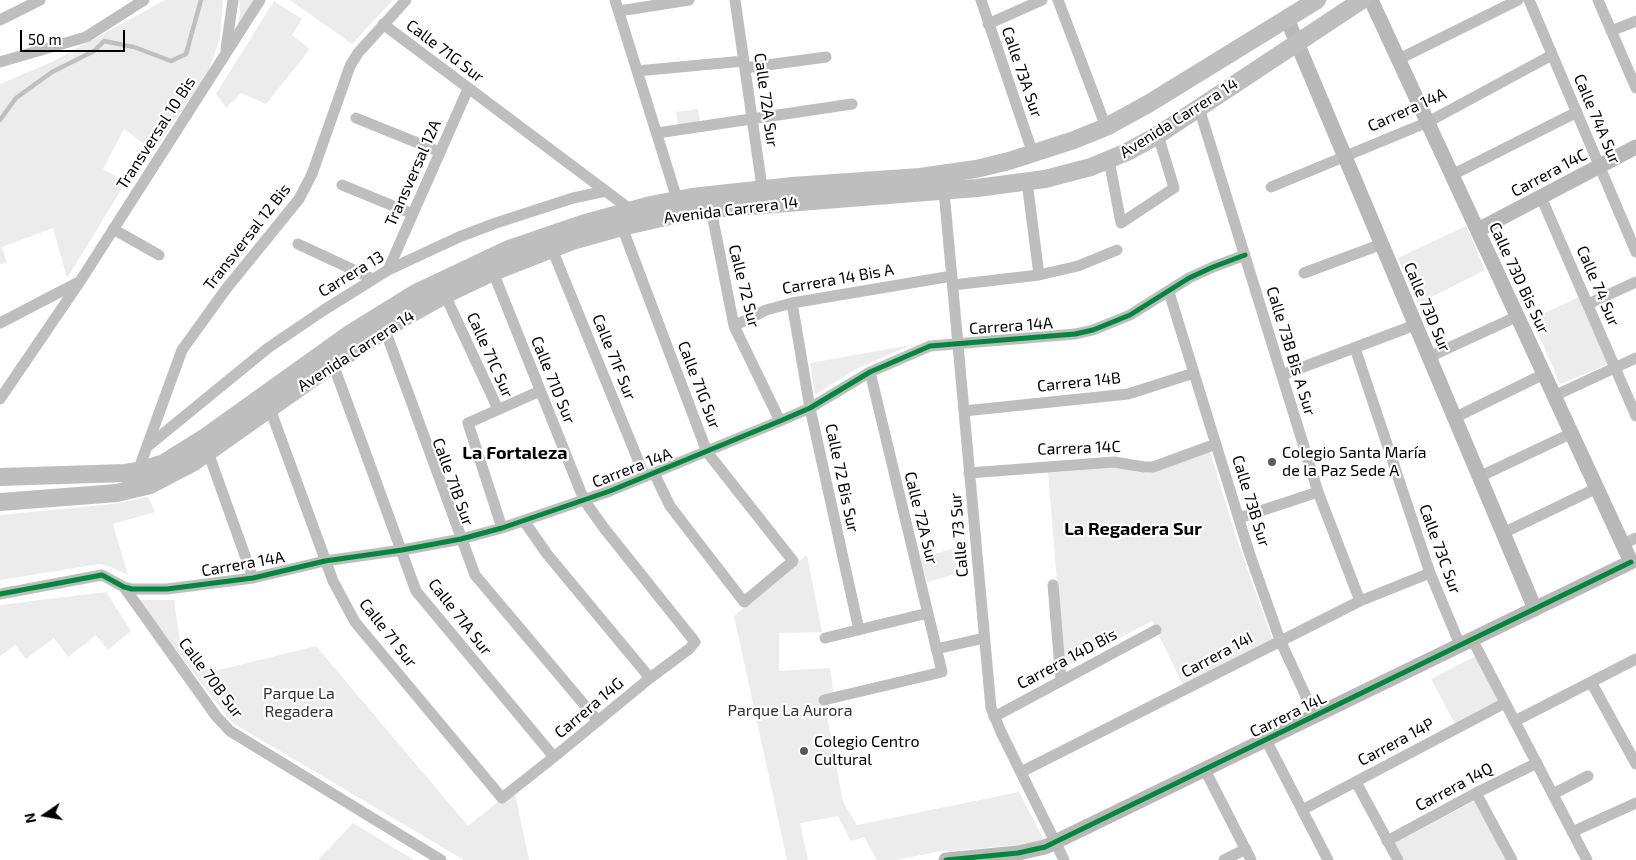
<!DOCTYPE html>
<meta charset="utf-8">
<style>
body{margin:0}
#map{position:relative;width:1636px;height:860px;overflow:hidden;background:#fff;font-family:"Exo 2",sans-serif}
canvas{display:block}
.north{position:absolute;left:20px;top:790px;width:50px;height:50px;-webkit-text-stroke:4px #fff;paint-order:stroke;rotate:258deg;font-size:14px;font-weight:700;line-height:20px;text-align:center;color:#000}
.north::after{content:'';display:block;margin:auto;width:18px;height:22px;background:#000;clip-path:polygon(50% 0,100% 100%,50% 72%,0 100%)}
.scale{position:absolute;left:20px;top:30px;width:105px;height:22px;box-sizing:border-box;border:2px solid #000;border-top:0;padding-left:6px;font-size:15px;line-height:18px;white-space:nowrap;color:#000;-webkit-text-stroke:4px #fff;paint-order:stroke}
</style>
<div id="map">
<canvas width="1636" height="860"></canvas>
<div class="north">N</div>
<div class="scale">50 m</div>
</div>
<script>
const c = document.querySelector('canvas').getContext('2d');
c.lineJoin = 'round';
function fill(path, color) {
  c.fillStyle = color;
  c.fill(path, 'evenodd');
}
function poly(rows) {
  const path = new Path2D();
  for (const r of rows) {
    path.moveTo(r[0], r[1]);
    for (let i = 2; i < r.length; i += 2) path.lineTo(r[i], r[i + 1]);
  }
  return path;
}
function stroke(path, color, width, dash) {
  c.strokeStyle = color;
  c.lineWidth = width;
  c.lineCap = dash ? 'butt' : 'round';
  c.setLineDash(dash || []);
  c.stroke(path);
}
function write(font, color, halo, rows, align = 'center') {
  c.font = font + ' "Exo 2",sans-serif';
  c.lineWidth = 4.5;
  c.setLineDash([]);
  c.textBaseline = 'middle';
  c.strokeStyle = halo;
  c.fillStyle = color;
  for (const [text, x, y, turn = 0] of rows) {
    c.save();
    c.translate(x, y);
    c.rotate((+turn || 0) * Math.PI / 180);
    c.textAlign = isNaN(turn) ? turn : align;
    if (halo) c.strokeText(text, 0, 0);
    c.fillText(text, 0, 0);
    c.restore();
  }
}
fill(poly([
 [165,0,223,0,220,38,208,72,154,151,124,129,103,169,126,182,67,278,53,228,2,247,7,263,0,264,0,84,52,62],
 [239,0,255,0,237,27,240,12],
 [290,0,393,0,352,44],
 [274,1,302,19,292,35,310,49,266,104,241,93,226,108,216,94],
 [698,109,700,122,678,125,676,112],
 [1466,226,1485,270,1418,304,1398,258],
 [1579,297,1608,364,1560,384,1532,319],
 [911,345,854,370,815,395,810,363],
 [1210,452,1238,543,1273,641,1183,685,1152,621,1064,667,1048,473,1113,467,1123,467,1137,472,1148,473],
 [148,497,155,512,113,524,128,575,109,566,99,564,0,580,0,515,113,504],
 [952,549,959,573,927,582,920,558],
 [807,555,822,632,779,633,779,671,830,668,834,697,824,700,843,802,857,825,1019,792,1044,840,1021,845,936,852,896,860,877,860,864,837,851,841,838,816,800,823,808,860,787,860,734,616],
 [106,592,131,631,108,650,96,635,68,657,54,638,26,659,15,645,0,656,0,605],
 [137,600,174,600,180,642,211,672,316,646,468,826,514,789,529,860,464,860,241,728,230,720],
 [1478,655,1500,700,1455,724,1431,679],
 [1474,801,1506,860,1404,860,1395,843],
 [353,823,414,860,318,860]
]), '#ececec');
stroke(poly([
 [0,120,16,98,52,72,94,51,104,41,134,47,171,61,186,54,201,0]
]), '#bfbfbf', 4.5);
stroke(poly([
 [615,0,677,199],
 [735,0,763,194],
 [981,0,1033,154],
 [1058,0,1106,127],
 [1529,0,1636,252],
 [1598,0,1636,88],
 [619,11,689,0],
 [0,20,40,0],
 [383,24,631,210],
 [988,24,1042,0],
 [1611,31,1636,21],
 [226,49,233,0],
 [1399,59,1518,0],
 [0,62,86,37,144,0],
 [745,68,826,57],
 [637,71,744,61],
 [1199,108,1318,492,1360,601],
 [356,118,440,152],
 [657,133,852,104],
 [1109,160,1121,223,1174,188,1158,135],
 [1452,175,1577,112],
 [1027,182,1039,275],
 [342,185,413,214],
 [1271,187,1428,122,1552,55],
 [944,191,991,708,1001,732,1064,860],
 [1541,197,1636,416],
 [711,209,734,326,780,421],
 [622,227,707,452,793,561,744,602,670,506,654,473],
 [113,229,159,255],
 [298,244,373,279],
 [552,249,645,477],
 [388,270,468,89],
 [1304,273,1382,244],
 [953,285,1039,275,1078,266,1117,250],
 [1169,292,1250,555,1280,640,1315,716],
 [445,295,498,409],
 [792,303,810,408,859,630],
 [1588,304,1636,282],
 [0,323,77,283],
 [734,326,766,310,792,303,952,276],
 [385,330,475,575,598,721],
 [1355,348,1430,573,1460,645],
 [1429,357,1518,316],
 [333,364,416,591,554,757],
 [1282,375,1415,325],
 [1554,396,1636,358],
 [0,399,79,283,260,0],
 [270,409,333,581,355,622,502,798,554,757,650,678,689,649,695,642,604,528,584,500,493,272],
 [964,411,1128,394,1194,373],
 [1454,418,1544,374],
 [148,446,268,348,324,310,388,270,459,237,496,223,573,198,606,191],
 [208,452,253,578],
 [138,471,182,350,226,289,299,199,312,174,350,66,358,53,406,0],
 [969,473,1114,462,1144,467,1153,467,1216,444],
 [1479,477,1572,433],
 [1239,518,1318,492],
 [524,521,547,554,650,678],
 [502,528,468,423,540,391],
 [1503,533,1597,488],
 [1623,544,1636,538],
 [1053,585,1061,680],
 [124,587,216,716,230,731,441,860],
 [0,594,102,575,124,587,132,589,167,589,253,578,325,561,402,550,461,539,502,528,610,491,780,421,810,408,870,372,930,346,1075,334,1093,330,1130,315,1189,278,1213,267,1245,255],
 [825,638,928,613],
 [1472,639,1587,860],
 [936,649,984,638],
 [1591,682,1636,764],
 [824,700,942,672,870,372],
 [994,717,1156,630],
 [1515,721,1636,659],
 [1266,740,1328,860],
 [1205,770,1251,860],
 [1021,772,1360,601,1430,573],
 [1356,782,1398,860],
 [1476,793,1512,860],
 [1553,794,1588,776],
 [1302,810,1505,703],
 [1572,832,1636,803],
 [1387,841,1476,793,1537,763],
 [1224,860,1246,849]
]), '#bebebe', 11);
stroke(poly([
 [1287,19,1535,609],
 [1478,230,1636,147],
 [946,860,1018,853,1045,847,1631,562,1371,0]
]), '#b8b8b8', 15);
stroke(poly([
 [0,477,125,473,138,471,164,463,204,438,348,335,416,293,509,249,582,224,651,205,692,197,792,186,920,177,976,169,1009,161,1074,140,1106,127,1148,104,1317,0],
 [0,502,117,493,150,485,194,462,333,364,400,320,445,295,493,272,572,241,622,227,687,212,711,209,977,188,1045,179,1091,167,1127,152,1158,135,1362,0]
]), '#bebebe', 18);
stroke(poly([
 [0,594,102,575,124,587,132,589,167,589,253,578,325,561,402,550,461,539,502,528,610,491,780,421,810,408,870,372,930,346,1075,334,1093,330,1130,315,1189,278,1213,267,1245,255],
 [946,860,1018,853,1045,847,1631,562]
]), '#00873e', 5);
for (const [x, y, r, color] of [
 [1272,462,5,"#595959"],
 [804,751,5,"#595959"]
]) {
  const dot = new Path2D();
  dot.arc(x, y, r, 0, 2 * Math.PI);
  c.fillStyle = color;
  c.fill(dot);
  stroke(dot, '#fff', 2);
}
write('16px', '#000', '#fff', [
 ["Calle 71G Sur",445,51,37],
 ["Calle 73A Sur",1022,72,71],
 ["Calle 72A Sur",766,100,82],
 ["Carrera 14A",1407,110,-24],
 ["Avenida Carrera 14",1179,118,-32],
 ["Calle 74A Sur",1597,119,67],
 ["Transversal 10 Bis",156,133,-57],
 ["Transversal 12A",413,173,-66],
 ["Carrera 14C",1549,173,-28],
 ["Avenida Carrera 14",731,210,-7],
 ["Transversal 12 Bis",247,237,-52],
 ["Carrera 13",351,274,-31],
 ["Calle 73D Bis Sur",1519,278,65],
 ["Carrera 14 Bis A",838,279,-10],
 ["Calle 72 Sur",744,286,76],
 ["Calle 74 Sur",1598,286,67],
 ["Calle 73D Sur",1427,307,67],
 ["Carrera 14A",1011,326,-4],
 ["Avenida Carrera 14",356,351,-33],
 ["Calle 73B Bis A Sur",1291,351,73],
 ["Calle 71C Sur",490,355,66],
 ["Calle 71F Sur",614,357,68],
 ["Calle 71D Sur",553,380,68],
 ["Carrera 14B",1079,382,-6],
 ["Calle 71G Sur",699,385,69],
 ["Carrera 14C",1079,448,-2],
 ["Carrera 14A",632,468,-21],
 ["Calle 72 Bis Sur",842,478,78],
 ["Calle 71B Sur",453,482,70],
 ["Calle 73B Sur",1251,501,73],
 ["Calle 72A Sur",921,518,76],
 ["Calle 73 Sur",959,535,-95],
 ["Calle 73C Sur",1440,549,70],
 ["Carrera 14A",243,564,-10],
 ["Calle 71A Sur",460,617,52],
 ["Calle 71 Sur",388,633,52],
 ["Carrera 14I",1217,655,-28],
 ["Carrera 14D Bis",1067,659,-28],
 ["Calle 70B Sur",211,678,53],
 ["Carrera 14G",589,708,-40],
 ["Carrera 14L",1288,715,-26],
 ["Carrera 14P",1396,742,-28],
 ["Carrera 14Q",1454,787,-28]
]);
write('16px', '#000', '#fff', [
 ["Colegio Santa María",1282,453],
 ["de la Paz Sede A",1282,471],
 ["Colegio Centro",814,742],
 ["Cultural",814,760]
], 'left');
write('16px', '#333', '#fff', [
 ["Parque La",299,694],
 ["Regadera",299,712],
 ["Parque La Aurora",790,711]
]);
write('bold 18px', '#000', '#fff', [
 ["La Fortaleza",515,453],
 ["La Regadera Sur",1133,529]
]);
</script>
